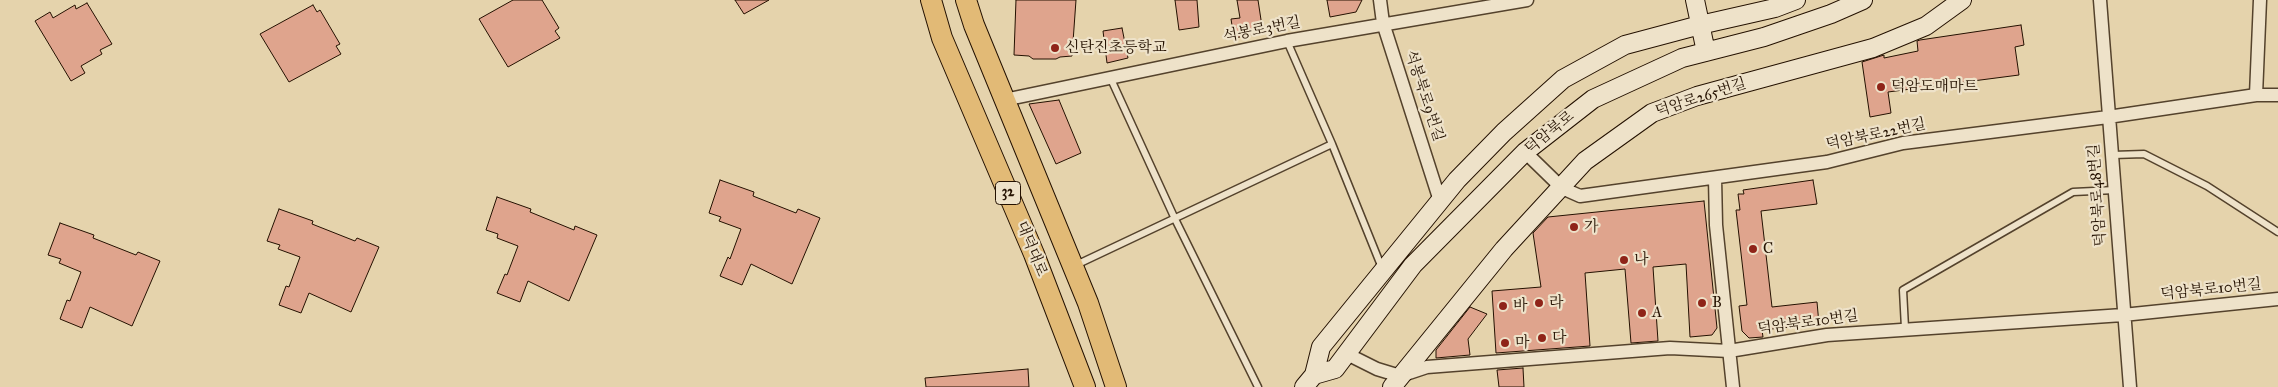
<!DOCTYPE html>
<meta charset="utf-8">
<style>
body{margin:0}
canvas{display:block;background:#e5d3ac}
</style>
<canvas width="2278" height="387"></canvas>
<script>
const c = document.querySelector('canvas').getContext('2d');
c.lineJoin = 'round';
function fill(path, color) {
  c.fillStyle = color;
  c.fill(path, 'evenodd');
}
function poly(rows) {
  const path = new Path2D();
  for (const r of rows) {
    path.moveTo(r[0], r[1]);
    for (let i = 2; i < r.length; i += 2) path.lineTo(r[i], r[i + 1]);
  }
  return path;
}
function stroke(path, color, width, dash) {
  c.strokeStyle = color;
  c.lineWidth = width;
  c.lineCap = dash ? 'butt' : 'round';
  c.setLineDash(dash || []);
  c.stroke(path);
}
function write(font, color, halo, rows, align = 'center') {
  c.font = font + ' "IM FELL Great Primer","Noto Serif KR",serif';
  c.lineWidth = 4.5;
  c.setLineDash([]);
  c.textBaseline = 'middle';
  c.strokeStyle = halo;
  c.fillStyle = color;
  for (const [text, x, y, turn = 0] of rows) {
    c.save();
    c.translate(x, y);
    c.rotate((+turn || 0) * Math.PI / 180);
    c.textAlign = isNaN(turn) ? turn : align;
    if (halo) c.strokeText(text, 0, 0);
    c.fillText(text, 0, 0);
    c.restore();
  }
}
const building = poly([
 [513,0,542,0,559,28,555,31,560,38,508,67,479,19,513,0],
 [735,0,769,0,744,14,735,0],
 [1016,0,1076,0,1072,56,1060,57,1056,59,1033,59,1029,56,1014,55,1016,0],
 [1175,0,1197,0,1199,27,1179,30,1175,0],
 [1237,0,1258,0,1263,33,1234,38,1231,19,1240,18,1237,0],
 [1327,0,1362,0,1356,12,1330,17,1327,0],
 [87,3,112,44,100,50,102,54,81,66,85,73,71,81,35,21,50,12,53,18,75,5,76,9,87,3],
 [313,5,317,12,320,10,340,44,336,46,341,54,289,82,260,34,313,5],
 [2021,25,2024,45,2015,47,2019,75,1888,92,1891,113,1870,117,1862,62,1884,55,1884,58,1918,51,1917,41,1920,40,2021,25],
 [1122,28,1128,58,1107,63,1103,31,1122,28],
 [1059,100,1081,153,1056,164,1029,104,1059,100],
 [720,180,754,192,753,196,796,213,798,209,820,218,792,284,751,264,742,285,720,276,728,257,730,259,741,229,719,221,721,217,709,213,720,180],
 [1813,180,1817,204,1761,211,1772,307,1817,302,1819,324,1762,330,1763,337,1749,338,1742,331,1739,306,1747,305,1736,210,1740,210,1738,194,1744,194,1743,190,1813,180],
 [497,197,531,209,530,212,574,230,575,226,597,235,569,301,528,281,520,302,497,293,505,274,507,275,518,246,497,238,498,234,486,230,497,197],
 [1704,201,1717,328,1712,335,1690,337,1686,264,1653,267,1658,341,1631,343,1625,269,1585,273,1590,346,1496,353,1492,291,1541,287,1533,233,1548,217,1704,201],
 [279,209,313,221,312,224,355,241,357,238,379,247,351,312,309,293,301,313,279,305,286,286,289,287,300,257,278,249,280,245,267,241,279,209],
 [60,223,94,235,93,238,136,255,138,252,160,261,132,326,90,307,82,328,60,319,67,300,70,301,81,272,59,263,61,259,48,255,60,223],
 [1470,307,1487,314,1468,339,1470,355,1436,358,1436,350,1470,307],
 [1523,368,1524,387,1499,387,1497,370,1523,368],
 [1028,369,1029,387,926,387,925,378,1028,369]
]);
fill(building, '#dfa48d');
stroke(building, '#241101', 1);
const lane = poly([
 [1287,41,1332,144,1382,268],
 [1110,77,1175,219,1258,387],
 [2113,155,2144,154,2207,186,2278,232],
 [1076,265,1332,144],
 [1905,328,1903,290,2073,192,2115,190]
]);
const street = poly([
 [1380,0,1383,23,1440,201],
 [2100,0,2130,387],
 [2256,95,2260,0],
 [1004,100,1287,41,1527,0],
 [1525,152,1562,188,1580,196,1827,162,1903,143,2108,117,2256,95,2278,95],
 [1715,178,1716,225,1733,387],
 [1347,354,1377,369,1400,376,1427,367,1670,348,1729,351,1827,335,2123,315,2278,299]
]);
const secondary = poly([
 [1695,0,1706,52],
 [1314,375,1335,369,1413,265,1525,152,1593,99,1682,58,1764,37,1831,14,1863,0],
 [1304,387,1314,375,1321,347,1457,180,1504,132,1563,79,1625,45,1700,25,1775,8,1796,0],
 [1392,387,1504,249,1585,161,1652,113,1697,96,1873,48,1926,26,1962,0]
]);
const primary = poly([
 [931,0,942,38,1034,254,1085,387],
 [966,0,974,25,1088,303,1116,387]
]);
stroke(lane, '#54422c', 9);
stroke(street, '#54422c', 15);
stroke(secondary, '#241101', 20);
stroke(primary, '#241101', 22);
stroke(lane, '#eee2c9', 6);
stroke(street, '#eee2c9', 12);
stroke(secondary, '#eee2c9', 18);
stroke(primary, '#e2ba76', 20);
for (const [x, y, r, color] of [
 [1055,48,5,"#8f2418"],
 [1881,87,5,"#8f2418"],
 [1574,227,5,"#8f2418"],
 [1753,249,5,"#8f2418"],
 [1624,260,5,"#8f2418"],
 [1539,303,5,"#8f2418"],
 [1702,303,5,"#8f2418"],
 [1503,306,5,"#8f2418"],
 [1642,313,5,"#8f2418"],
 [1542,338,5,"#8f2418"],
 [1505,343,5,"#8f2418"]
]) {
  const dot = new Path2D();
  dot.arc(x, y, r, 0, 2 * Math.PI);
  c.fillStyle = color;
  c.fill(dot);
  stroke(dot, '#eee2c9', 2);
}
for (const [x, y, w] of [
 [1008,193,25]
]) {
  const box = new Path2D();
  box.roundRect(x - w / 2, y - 11.5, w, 23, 4);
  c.fillStyle = '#eee2c9';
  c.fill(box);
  stroke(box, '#241101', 1);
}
write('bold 14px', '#241101', null, [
 ["32",1008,193]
]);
write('15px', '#241101', '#eee2c9', [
 ["석봉로3번길",1262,30,-11],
 ["석봉북로9번길",1424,96,72],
 ["덕암로265번길",1701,98,-18],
 ["덕암북로",1550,133,-39],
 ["덕암북로22번길",1876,135,-12],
 ["덕암북로48번길",2098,195,-94],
 ["대덕대로",1031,249,68],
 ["덕암북로10번길",2211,290,-6],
 ["덕암북로10번길",1808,323,-8]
]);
write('15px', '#241101', '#eee2c9', [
 ["신탄진초등학교",1065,48],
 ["덕암도매마트",1891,87],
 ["가",1584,227],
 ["C",1763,249],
 ["나",1634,260],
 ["라",1549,303],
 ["B",1712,303],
 ["바",1513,306],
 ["A",1652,313],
 ["다",1552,338],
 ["마",1515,343]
], 'left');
</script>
